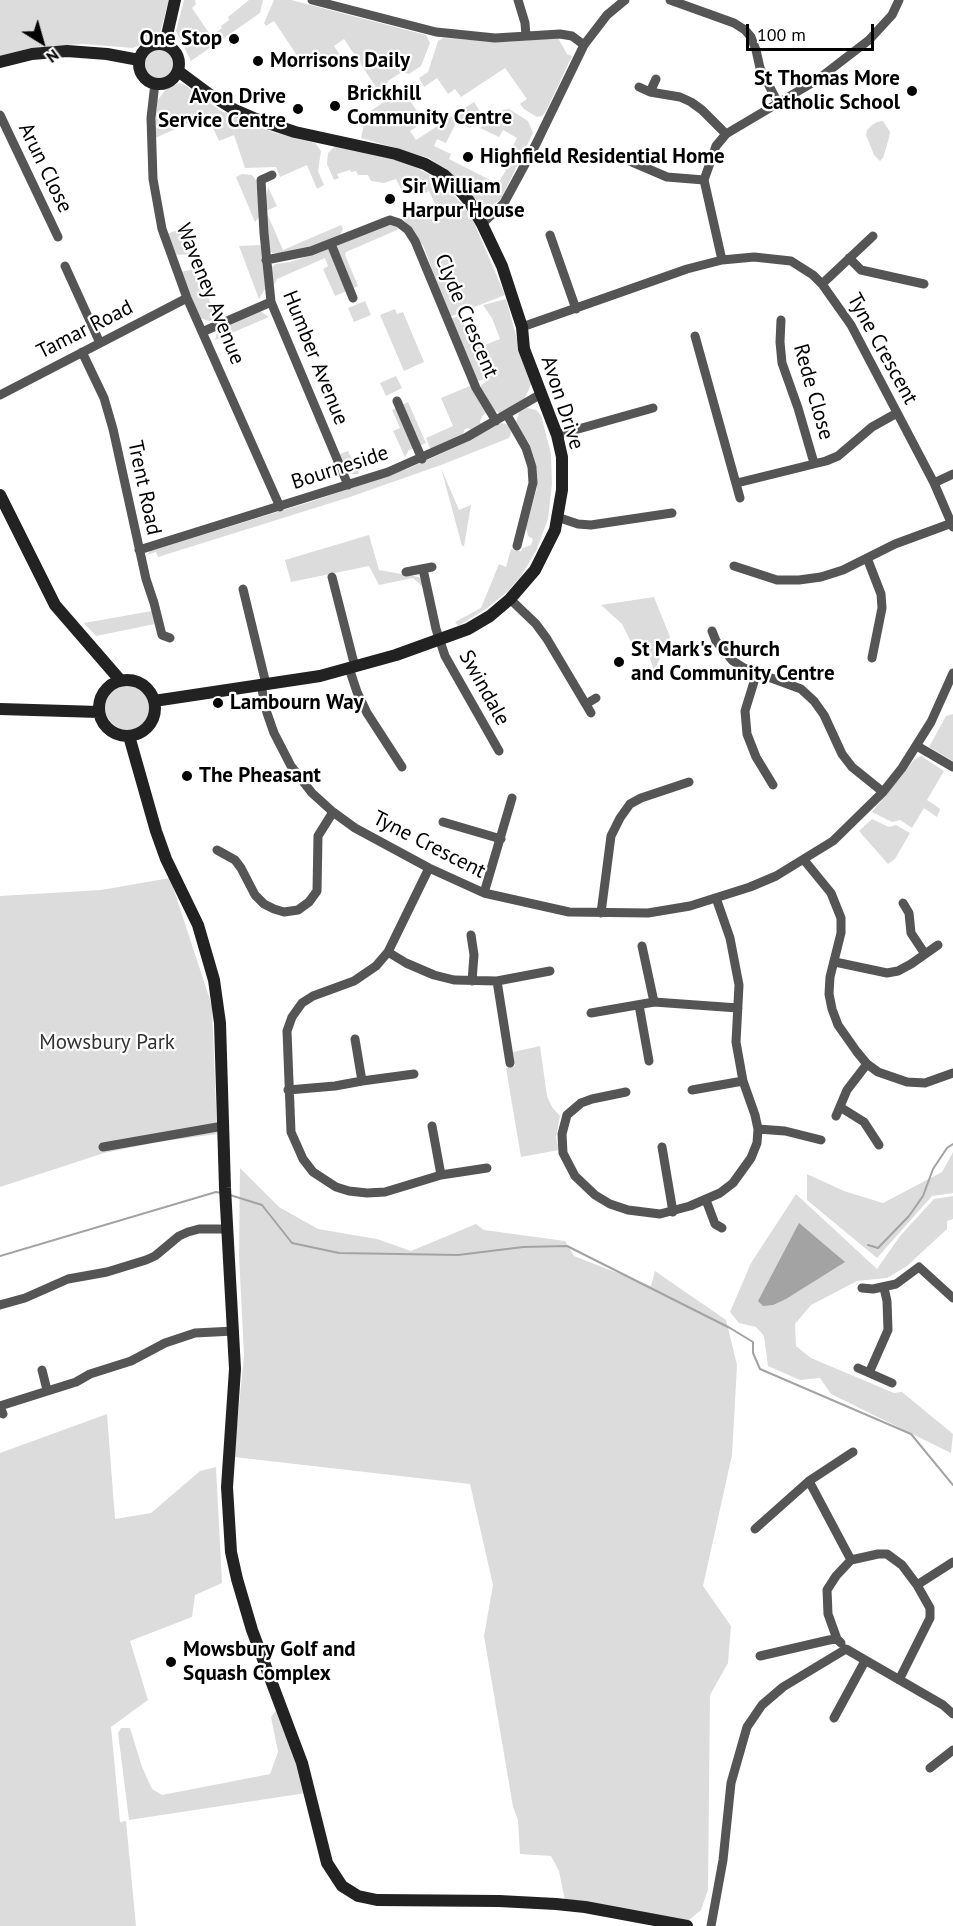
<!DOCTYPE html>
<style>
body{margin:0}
#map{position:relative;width:953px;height:1926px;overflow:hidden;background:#fff;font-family:"PT Sans",sans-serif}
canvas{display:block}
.north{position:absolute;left:12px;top:12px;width:60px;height:60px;-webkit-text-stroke:4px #fff;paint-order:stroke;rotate:143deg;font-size:16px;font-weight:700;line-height:24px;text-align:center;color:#000}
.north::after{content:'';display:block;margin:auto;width:21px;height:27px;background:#000;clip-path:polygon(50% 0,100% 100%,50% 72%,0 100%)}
.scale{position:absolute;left:746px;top:24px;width:128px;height:27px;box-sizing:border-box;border:3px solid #000;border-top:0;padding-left:8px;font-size:18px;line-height:21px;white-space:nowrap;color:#000;-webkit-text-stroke:4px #fff;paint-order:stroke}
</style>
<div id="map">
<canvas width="953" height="1926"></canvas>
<div class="north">N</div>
<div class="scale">100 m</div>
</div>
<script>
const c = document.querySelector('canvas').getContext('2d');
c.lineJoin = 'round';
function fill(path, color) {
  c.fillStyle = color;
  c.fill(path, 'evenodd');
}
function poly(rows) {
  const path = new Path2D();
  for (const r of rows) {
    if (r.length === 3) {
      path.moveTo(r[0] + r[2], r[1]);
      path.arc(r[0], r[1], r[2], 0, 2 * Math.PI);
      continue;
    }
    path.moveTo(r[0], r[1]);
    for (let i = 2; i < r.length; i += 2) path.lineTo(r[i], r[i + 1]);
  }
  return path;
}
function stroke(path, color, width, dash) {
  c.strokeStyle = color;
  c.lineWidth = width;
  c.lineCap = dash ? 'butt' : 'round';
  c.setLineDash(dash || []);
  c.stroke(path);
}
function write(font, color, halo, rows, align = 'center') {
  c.font = font + ' "PT Sans",sans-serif';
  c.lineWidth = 4.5;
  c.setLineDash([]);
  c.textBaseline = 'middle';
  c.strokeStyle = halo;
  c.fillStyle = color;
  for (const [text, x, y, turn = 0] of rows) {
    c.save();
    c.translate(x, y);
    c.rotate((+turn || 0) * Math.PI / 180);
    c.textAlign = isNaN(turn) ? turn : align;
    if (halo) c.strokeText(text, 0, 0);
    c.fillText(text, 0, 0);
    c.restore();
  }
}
fill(poly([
 [0,0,169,0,159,36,133,48,83,44,51,46,24,50,0,58],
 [184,0,195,0,196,4,192,8,211,36,222,28,221,26,229,20,228,17,249,0,263,0,260,13,191,61,176,31],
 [274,0,291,0,426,35,430,43,421,66,409,74,402,72,388,81,386,90,383,92,378,90,344,39,334,46,342,58,330,66,323,57,306,69,274,21,266,26,264,23],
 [443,38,504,42,558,38,567,54,572,56,546,111,542,116,537,117,524,109,520,104,527,99,505,68,461,97,455,89,448,94,437,78,424,87,419,78,428,72,438,41],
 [160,64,15],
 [414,82,419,90,408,98,419,114,411,120,416,127,410,131,416,140,474,102,483,116,470,128,457,121,446,143,437,139,434,146,451,154,449,159,498,184,506,170,502,168,517,138,503,130,499,137,480,128,503,110,509,109,528,121,533,133,501,199,491,206,479,203,458,179,429,158,361,138,366,114],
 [179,83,185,85,221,111,273,132,315,143,321,151,318,171,324,185,317,189,307,165,280,177,276,167,245,168,234,135,219,141,207,115,155,138,157,101,166,89],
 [883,121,890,132,889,138,883,158,880,161,874,155,866,135,867,130,872,125,877,122],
 [337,146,406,162,437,179,463,205,472,218,505,295,449,317,431,274,431,266,423,245,417,241,403,218,435,204,429,191,425,193,422,188,417,190,415,186,402,191,396,179,384,183,371,181,368,175,358,175,356,171,351,172,350,170,337,174,339,178,334,180,327,164,328,153,333,148],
 [242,174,252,175,256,180,260,216,255,222,236,177],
 [268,187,277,206,266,211,283,250,341,225,343,229,340,235,306,249,282,253,272,253,268,248,265,208],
 [391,225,399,228,397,230,346,252,345,255,358,286,335,296,323,269,328,266,325,258,277,279,272,288,272,267,275,264,290,262,321,252,384,226],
 [187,226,198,254,173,255,167,234],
 [260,245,262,248,265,289,259,299,239,246],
 [196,269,217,318,209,321,200,318,180,272],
 [506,299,521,354,532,382,525,398,504,412,499,413,494,410,481,388,481,385,486,382,484,379,479,381,476,379,451,319,458,316,469,331,477,348,500,339,492,318,483,305],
 [365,301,371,315,354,322,348,308],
 [395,309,397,314,403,312,424,362,404,371,380,315],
 [260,311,269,317,215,340,218,329],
 [396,376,402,388,386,396,380,383],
 [472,385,486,413,483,415,480,421,482,425,472,430,467,428,464,430,463,436,433,449,430,448,426,438,453,426,441,398],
 [408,402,426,443,409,450,405,457,393,431,400,428,392,410],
 [527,408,536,410,541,415,551,454,552,484,548,519,536,551,521,576,508,591,486,609,458,626,455,622,481,608,499,564,506,567,511,549,521,551,523,548,531,545,533,539,528,536,526,528,537,488,537,469,530,445,516,423,519,412],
 [501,423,506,424,510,426,511,433,509,438,441,465,350,497,158,557,156,552,147,555,150,551,310,502,407,469,458,446],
 [348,451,359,474,349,474,340,454],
 [441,468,459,510,471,505,464,546,462,546],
 [369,535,379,570,419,577,422,581,423,587,413,578,379,585,369,566,291,582,285,560],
 [654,597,670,637,654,671,647,649,634,648,622,624,601,605],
 [152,611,155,624,96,636,84,623],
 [128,707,23],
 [953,714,953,761,929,747,946,716],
 [921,756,944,771,927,800,939,808,940,810,937,817,924,808,912,828,900,820,892,822,872,812,914,760],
 [872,819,889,827,896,825,910,833,895,859,888,864,859,831],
 [170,878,212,1006,217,1134,158,1142,104,1153,0,1187,0,896,101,890],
 [540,1046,547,1096,552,1107,560,1116,556,1137,559,1150,521,1157,506,1068,515,1066,513,1052],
 [953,1152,953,1193,932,1196,877,1258,807,1200,807,1174,844,1191,883,1203,942,1172],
 [240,1168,279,1207,318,1229,377,1239,411,1251,476,1224,484,1230,565,1241,574,1256,651,1286,655,1271,726,1320,737,1365,732,1455,703,1586,731,1626,728,1663,710,1695,708,1890,701,1910,688,1921,565,1901,559,1871,551,1856,520,1854,518,1820,513,1807,484,1636,493,1585,470,1484,234,1457,244,1355,239,1255],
 [796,1194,877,1269,900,1236,934,1199,953,1196,953,1219,947,1221,947,1229,907,1266,887,1278,857,1281,811,1305,795,1324,796,1346,811,1358,894,1393,902,1392,953,1434,951,1453,831,1394,820,1378,800,1380,768,1366,764,1336,756,1327,739,1323,730,1312,751,1263],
 [107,1414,115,1519,151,1513,200,1471,216,1467,222,1583,195,1595,192,1617,130,1641,148,1700,111,1727,120,1822,126,1821,136,1926,0,1926,0,1453],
 [278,1708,306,1793,129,1820,118,1733,121,1728,130,1728,142,1767,152,1789,162,1795,270,1774,278,1752,271,1717]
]), '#dcdcdc');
fill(poly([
 [799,1223,845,1262,786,1299,773,1305,763,1306,758,1301]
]), '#a3a3a3');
stroke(poly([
 [230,1195,262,1205,292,1243,339,1253,458,1255,523,1247,567,1246,730,1328,753,1342,753,1353,760,1369,911,1434,953,1485],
 [868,1245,878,1248,909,1216,923,1196,933,1169,947,1148,953,1144],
 [0,1256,216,1192,221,1193]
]), '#a3a3a3', 2);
stroke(poly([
 [312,0,436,32,495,38,560,34,572,36,584,45],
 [518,0,525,23,526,36],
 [670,0,734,23,745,30,751,37,756,50,760,68,778,103],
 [155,83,151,118,153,179,162,229,187,298,280,507],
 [639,87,650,92,680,97,691,102,702,110,726,134],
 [650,92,656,79],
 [0,115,58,237],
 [618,156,667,177,704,180],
 [272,175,261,180,264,233,271,302,348,485],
 [482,224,504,203,536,144,584,45,607,15,625,0],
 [550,235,576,309],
 [331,244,353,298],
 [849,258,861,270,924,284],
 [266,260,311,251,390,220,399,223,408,230,415,241,476,388,496,421],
 [722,260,704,180,716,146,726,134,817,80,869,40,892,15,899,0],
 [65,266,100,343],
 [822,284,873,236],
 [781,320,780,342,782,363,798,408,814,463],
 [522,327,687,269,722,260,754,257,791,261,813,275,822,284,851,325,934,483,953,527],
 [202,332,271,302],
 [695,336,740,498],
 [82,352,104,398,113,429,146,579,154,603,162,635,170,638],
 [0,395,187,298],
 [397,401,422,459],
 [507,415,526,448,532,467,533,483,517,546],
 [557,435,653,408],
 [737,483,826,461,838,456,872,427,897,413],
 [934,483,953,474],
 [557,517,578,524,591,525,672,513],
 [139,550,388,472,467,437,541,394],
 [867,558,881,594,882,608,872,658],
 [734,566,777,580,799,580,821,577,843,570,895,544,952,523],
 [423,569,436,629,445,656,499,751],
 [406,572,432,567],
 [332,577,355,667],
 [243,589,266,684],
 [510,599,536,624,547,639,591,713],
 [712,631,716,641,733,661,744,668,801,689,814,701,824,715,842,754,852,767,883,792],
 [349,668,357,692,367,713,402,767],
 [757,672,745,711,747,734,756,757,773,785],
 [261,685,267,713,274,733,291,766,312,793,333,812,355,828,429,868,484,893,569,912,648,913,690,906,750,887,776,876,833,841,883,792,902,768,931,722,953,673],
 [586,704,596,698],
 [917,746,953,767],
 [443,822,501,839],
 [217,850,235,860,241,868,255,895,264,904,274,909,284,912,298,910,309,902,317,891,318,836,333,812],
 [804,860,831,893,841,918,841,933,830,977,829,994,832,1009,838,1025,857,1052,867,1064,878,1072,907,1082,925,1083,953,1073],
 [429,868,388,952,376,966,354,981,313,996,302,1003,292,1017,287,1031,291,1132,303,1159,313,1172,336,1187,349,1191,367,1193,385,1192,441,1175,487,1168],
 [484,893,512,798],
 [903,903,909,913,911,933,925,954],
 [601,913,611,836,620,818,630,804,641,798,689,782],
 [471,935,474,955,472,981],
 [642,946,654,1002],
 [388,952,406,963,434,975,454,980,497,981,510,1063],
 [835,962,887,973,898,971,911,964,938,945],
 [497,981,550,971],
 [639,1005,649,1061],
 [591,1013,654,1002,738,1008],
 [362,1081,414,1074],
 [288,1090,335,1086,362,1081,355,1039],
 [692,1090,743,1081],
 [626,1092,592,1099,581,1103,567,1115,562,1134,563,1153,575,1176,595,1195,610,1204,628,1210,660,1214,690,1206,720,1193,733,1183,751,1158,757,1143,758,1129,755,1115,743,1081,736,1042,739,985,730,938,716,898],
 [840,1107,864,1122,879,1145],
 [836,1116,847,1090,867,1064],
 [432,1126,441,1175],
 [758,1129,785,1131,821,1140],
 [103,1147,223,1126],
 [662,1147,673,1212],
 [706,1200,715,1224,722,1228],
 [862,1288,873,1289,896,1284,919,1267,953,1298],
 [0,1305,25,1298,68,1279,107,1272,146,1260,155,1256,179,1236,188,1232,199,1229,227,1229],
 [858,1368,892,1383],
 [42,1370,47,1390],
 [869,1373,888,1330,887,1301,884,1288],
 [3,1414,0,1406,76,1382,90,1374,131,1361,165,1343,195,1333,234,1331],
 [809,1481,851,1560],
 [755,1529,809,1481,853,1452],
 [837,1639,828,1614,827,1590,836,1576,851,1560,878,1554,887,1554,902,1565,917,1585],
 [760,1656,829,1640,837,1639,841,1643],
 [899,1680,930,1618,930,1608,917,1585,953,1562],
 [834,1718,865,1661],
 [930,1768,953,1750],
 [711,1926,723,1860,731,1783,747,1727,762,1705,783,1687,846,1649,943,1705,953,1714]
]), '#555', 9);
stroke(poly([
 [159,64,20],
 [165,44,175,0],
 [0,62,32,54,67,51,107,54,139,60],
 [0,495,55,605,120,680],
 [127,708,28],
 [154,701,320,676,396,655,468,629,490,616,510,599,535,570,555,530,562,490,562,457,557,435,524,349,522,327,502,266,482,224,469,201,458,188,444,175,425,164,396,154,295,132,256,119,235,110,209,94,178,71],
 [0,709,99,712],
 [129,736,156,831,166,859,198,925,214,980,220,1023,225,1188,235,1369,227,1487,231,1552,237,1579,252,1630,302,1763,327,1863,342,1886,358,1896,377,1900,499,1901,556,1904,585,1907,687,1926]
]), '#222', 12);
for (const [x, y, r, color] of [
 [234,39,6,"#000"],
 [258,61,6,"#000"],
 [912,91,6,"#000"],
 [335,106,6,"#000"],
 [298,109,6,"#000"],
 [468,157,6,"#000"],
 [390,199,6,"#000"],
 [619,662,6,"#000"],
 [218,703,6,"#000"],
 [187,776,6,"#000"],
 [171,1662,6,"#000"]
]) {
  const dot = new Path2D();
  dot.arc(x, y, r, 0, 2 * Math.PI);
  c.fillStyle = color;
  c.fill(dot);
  stroke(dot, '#fff', 2);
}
write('bold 21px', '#000', '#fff', [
 ["One Stop",222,39,"right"],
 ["Morrisons Daily",270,61],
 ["St Thomas More",900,79,"right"],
 ["Catholic School",900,103,"right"],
 ["Brickhill",347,94],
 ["Community Centre",347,118],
 ["Avon Drive",286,97,"right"],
 ["Service Centre",286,121,"right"],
 ["Highfield Residential Home",480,157],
 ["Sir William",402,187],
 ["Harpur House",402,211],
 ["St Mark's Church",631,650],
 ["and Community Centre",631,674],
 ["Lambourn Way",230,703],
 ["The Pheasant",199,776],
 ["Mowsbury Golf and",183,1650],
 ["Squash Complex",183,1674]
], 'left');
write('21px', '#000', '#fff', [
 ["Arun Close",45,168,64],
 ["Waveney Avenue",210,294,68],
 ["Clyde Crescent",466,316,67],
 ["Tamar Road",85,330,-27],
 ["Tyne Crescent",882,349,61],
 ["Humber Avenue",315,358,68],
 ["Rede Close",813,392,74],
 ["Avon Drive",562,403,72],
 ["Bourneside",340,468,-18],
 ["Trent Road",144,488,78],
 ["Swindale",484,688,61],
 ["Tyne Crescent",429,845,27]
]);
write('21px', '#333', '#fff', [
 ["Mowsbury Park",107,1043]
]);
</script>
